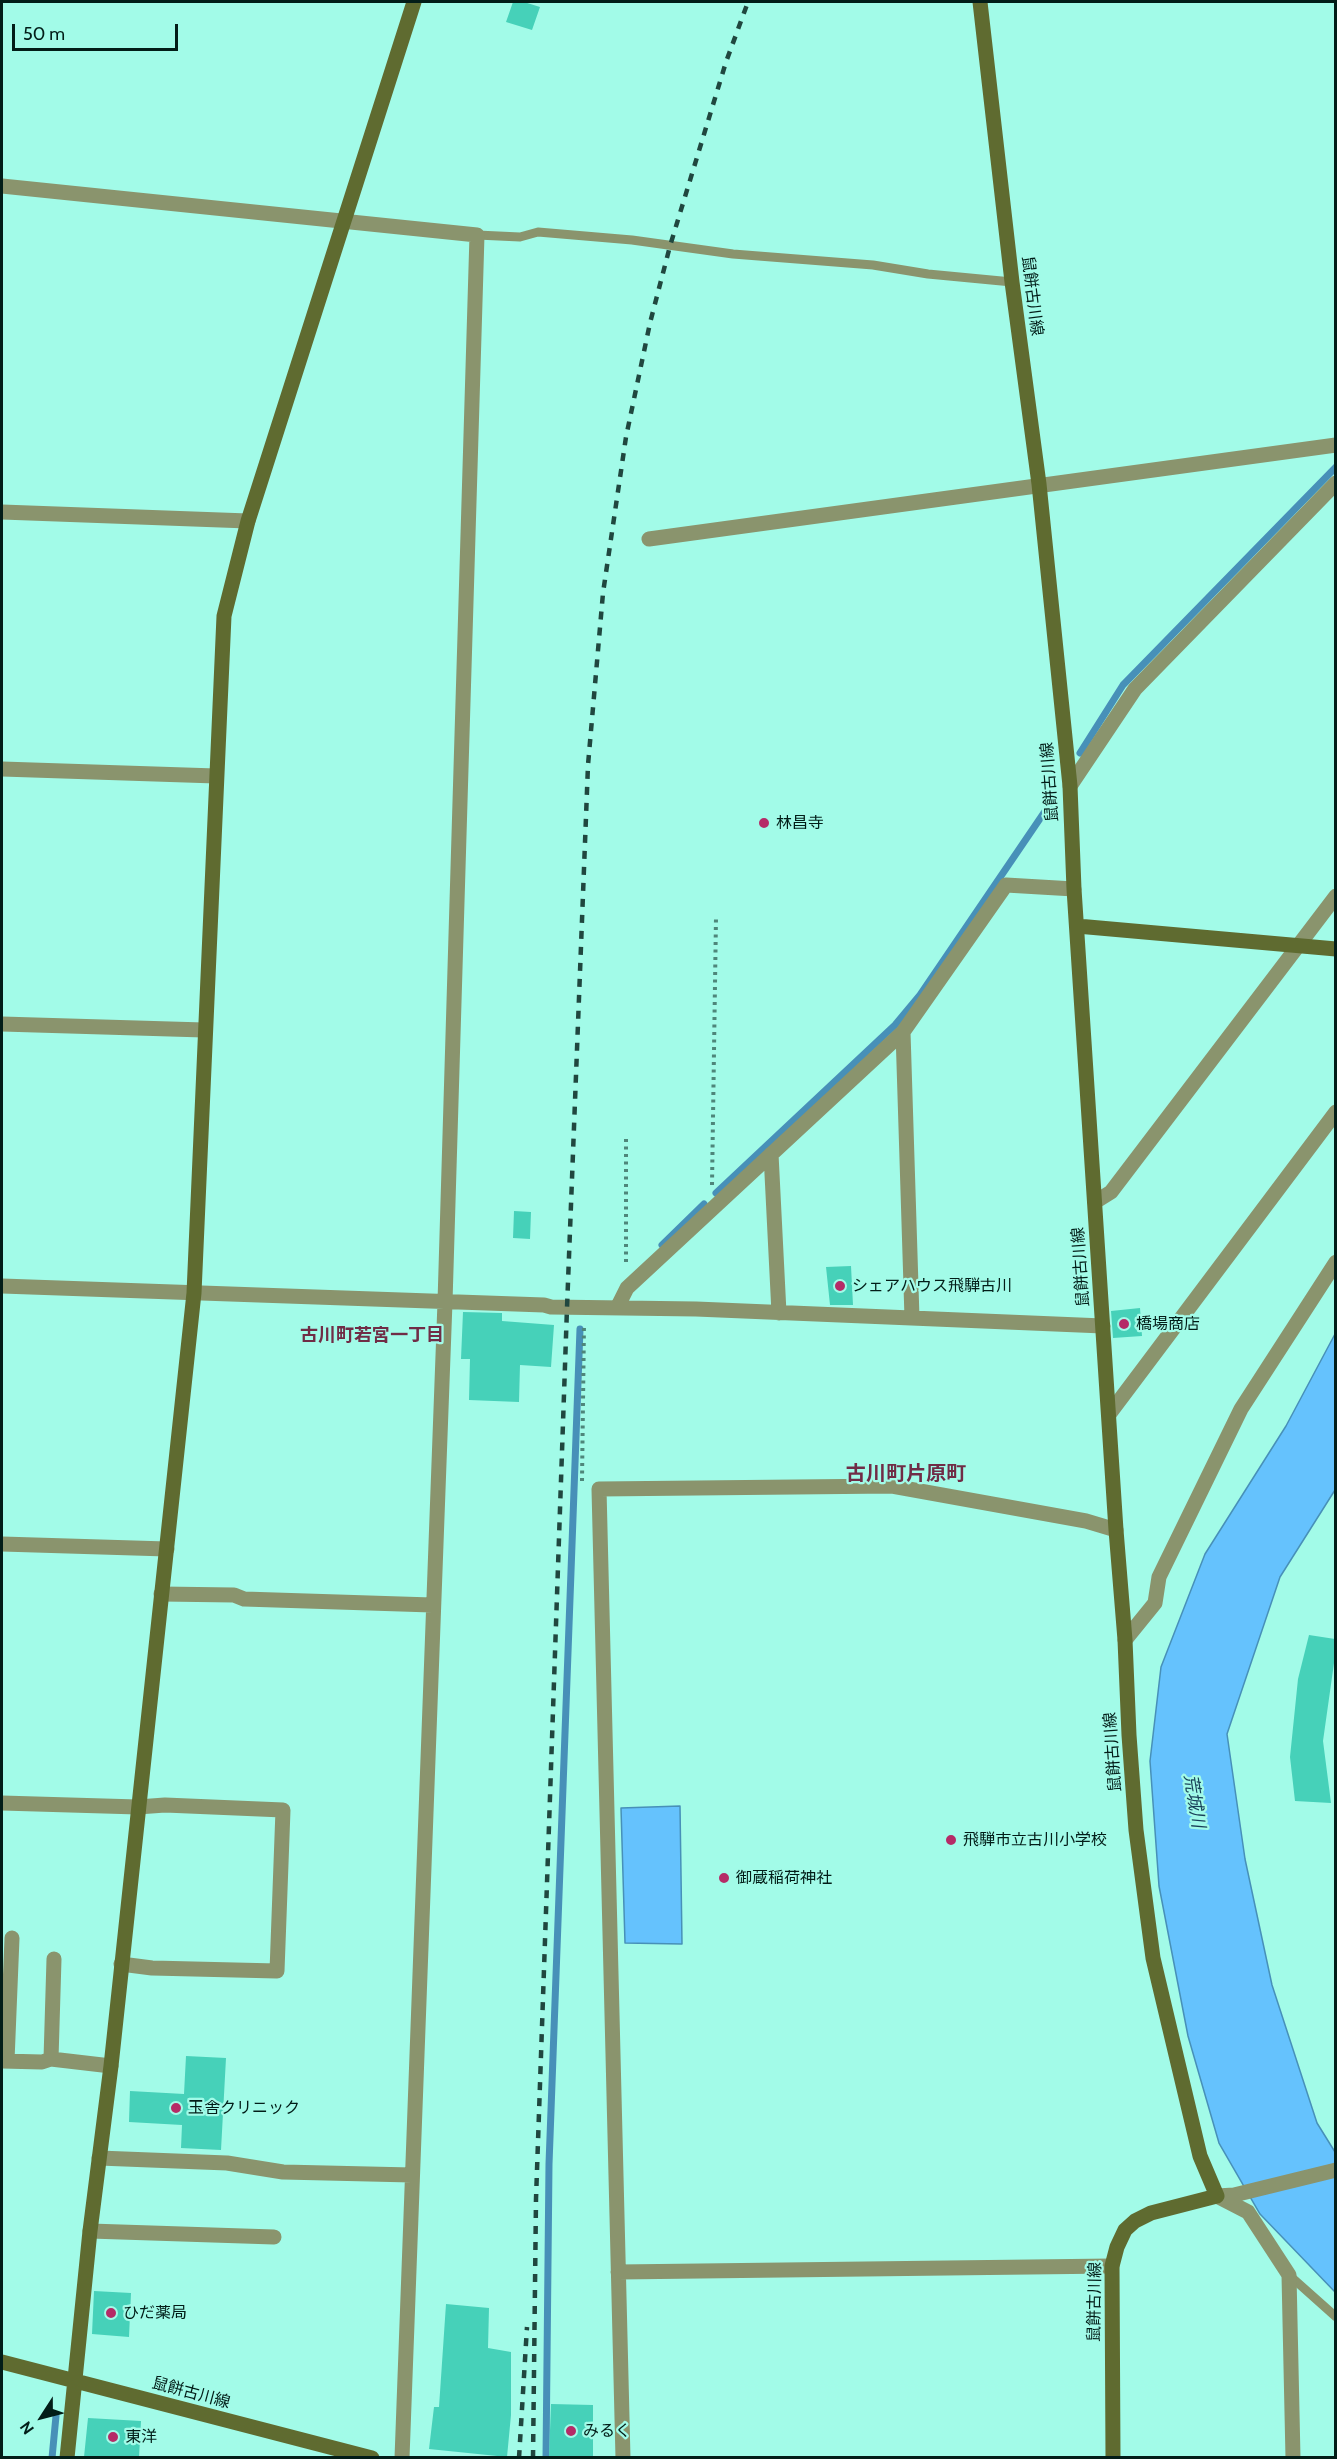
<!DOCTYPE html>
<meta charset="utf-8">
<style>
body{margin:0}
#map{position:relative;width:1337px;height:2459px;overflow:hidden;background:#a2fbe8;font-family:Cabin,sans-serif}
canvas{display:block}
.frame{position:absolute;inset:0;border:3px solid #021d18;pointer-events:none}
.north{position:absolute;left:12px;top:2387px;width:60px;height:60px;-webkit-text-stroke:4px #a2fbe8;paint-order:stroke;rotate:234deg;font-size:16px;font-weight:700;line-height:24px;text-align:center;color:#021d18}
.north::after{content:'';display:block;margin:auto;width:21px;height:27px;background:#021d18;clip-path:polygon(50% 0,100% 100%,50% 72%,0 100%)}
.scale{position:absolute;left:12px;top:24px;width:166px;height:27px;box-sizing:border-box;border:3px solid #021d18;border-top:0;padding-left:8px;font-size:18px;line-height:21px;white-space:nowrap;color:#021d18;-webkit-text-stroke:4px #a2fbe8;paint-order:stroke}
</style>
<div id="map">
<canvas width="1337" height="2459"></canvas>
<div class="frame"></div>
<div class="north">N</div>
<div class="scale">50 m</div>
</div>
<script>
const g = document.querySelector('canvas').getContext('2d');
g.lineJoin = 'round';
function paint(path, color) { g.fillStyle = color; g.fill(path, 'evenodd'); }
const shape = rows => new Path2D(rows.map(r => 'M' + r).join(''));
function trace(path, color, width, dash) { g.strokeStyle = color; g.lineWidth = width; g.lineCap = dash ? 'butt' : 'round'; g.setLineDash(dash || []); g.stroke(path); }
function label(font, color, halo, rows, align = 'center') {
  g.font = font + ' Cabin,"Noto Sans JP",sans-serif'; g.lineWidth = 4.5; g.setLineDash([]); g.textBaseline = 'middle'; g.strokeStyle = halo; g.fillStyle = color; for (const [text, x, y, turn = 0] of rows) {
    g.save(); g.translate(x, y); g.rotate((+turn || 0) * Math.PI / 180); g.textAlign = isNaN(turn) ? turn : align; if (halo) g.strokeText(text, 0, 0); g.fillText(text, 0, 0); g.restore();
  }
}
const water = shape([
 [1335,1334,1335,1490,1280,1577,1227,1734,1245,1859,1272,1985,1317,2123,1335,2152,1335,2292,1260,2214,1219,2143,1188,2036,1159,1886,1150,1761,1161,1667,1205,1554,1286,1426,1335,1334],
 [680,1806,682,1944,625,1943,621,1808,680,1806]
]);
paint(water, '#65c2fd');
trace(water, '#4790b8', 1.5);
trace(shape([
 [1080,753,1123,685,1336,467],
 [716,1193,895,1025,920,995,1054,798],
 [662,1245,704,1204],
 [52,2458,56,2416],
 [546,2458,549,2164,580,1329]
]), '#4790b8', 7);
paint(shape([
 [513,2,524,2,540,7,532,30,506,22],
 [514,1211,531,1212,530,1239,513,1238],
 [851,1266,853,1305,830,1305,826,1267],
 [1140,1308,1142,1336,1113,1338,1111,1311],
 [463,1312,502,1313,502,1321,554,1325,551,1367,520,1365,519,1402,469,1400,470,1359,461,1359],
 [1309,1635,1335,1639,1335,1656,1323,1741,1331,1803,1295,1801,1290,1757,1298,1679],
 [186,2056,226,2058,221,2150,181,2148,182,2125,129,2122,130,2091,184,2094],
 [94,2291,131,2293,129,2337,92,2334],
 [446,2304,489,2308,488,2348,511,2352,511,2415,507,2457,429,2449,434,2407,439,2407],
 [551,2404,593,2405,593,2457,549,2457],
 [88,2418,141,2421,139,2457,84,2457]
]), '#46d1b9');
trace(shape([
 [626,1139,626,1263],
 [712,1185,716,917],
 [582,1481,584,1324]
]), '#4e867a', 4, [3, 4.5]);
trace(shape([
 [477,235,520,237,538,232,632,240,733,254,873,265,928,274,1012,282],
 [1289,2275,1336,2317]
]), '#8a946d', 9);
trace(shape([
 [2,186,477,235,445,1302,402,2458],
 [2,512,248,521],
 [649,539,1336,445],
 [2,769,216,776],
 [1070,786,1135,689,1336,483],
 [2,1024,204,1030],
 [903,1032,912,1318],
 [771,1154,779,1313],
 [1095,1202,1111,1192,1336,896],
 [2,1286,544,1305,551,1307,696,1309,1103,1326],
 [617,1308,627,1288,903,1032,1006,885,1074,889],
 [1110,1413,1336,1112],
 [2,1544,167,1549],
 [161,1594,234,1595,244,1599,432,1605],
 [1125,1640,1155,1603,1159,1577,1241,1409,1336,1262],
 [2,1803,138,1807,165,1805,283,1810,277,1971,152,1968,121,1964],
 [51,2059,54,1959],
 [2,2061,42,2062,51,2059,111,2066],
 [7,2061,12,1938],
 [99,2158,227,2163,283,2172,412,2175],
 [1217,2196,1248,2212,1289,2275,1293,2458],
 [1217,2196,1234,2195,1336,2170],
 [90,2231,274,2237],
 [618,2272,1112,2266],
 [623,2458,599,1489,892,1486,1086,1521,1116,1530]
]), '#8a946d', 15);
trace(shape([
 [980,2,1012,282,1039,484,1070,786,1074,889,1116,1530,1125,1640,1129,1735,1136,1830,1153,1958,1200,2156,1217,2196,1151,2213,1135,2221,1125,2230,1117,2247,1112,2266,1113,2458],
 [1077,926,1336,949],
 [2,2362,372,2458],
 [67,2458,90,2231,111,2066,194,1293,224,616,248,521,414,2]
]), '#5f6b30', 15);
trace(shape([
 [519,2458,527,2327],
 [533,2458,536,2199,567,1308,588,765,603,593,626,437,650,323,670,246,726,62,748,2]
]), '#20473f', 4.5, [8, 8]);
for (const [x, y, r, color] of [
 [764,823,6,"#b52b67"],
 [840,1286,6,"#b52b67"],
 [1124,1324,6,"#b52b67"],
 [951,1840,6,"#b52b67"],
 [724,1878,6,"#b52b67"],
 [176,2108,6,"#b52b67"],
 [111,2313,6,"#b52b67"],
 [571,2431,6,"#b52b67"],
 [113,2437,6,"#b52b67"]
]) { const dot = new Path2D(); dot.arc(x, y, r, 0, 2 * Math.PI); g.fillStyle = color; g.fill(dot); trace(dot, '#a2fbe8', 2); }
label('16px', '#021d18', '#a2fbe8', [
 ["鼠餅古川線",1032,296,83],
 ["鼠餅古川線",1050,782,-94],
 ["鼠餅古川線",1081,1267,-94],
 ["鼠餅古川線",1113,1752,-94],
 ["鼠餅古川線",1095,2302,-89],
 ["鼠餅古川線",191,2393,15]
]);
label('16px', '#021d18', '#a2fbe8', [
 ["林昌寺",776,823],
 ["シェアハウス飛騨古川",852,1286],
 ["橋場商店",1136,1324],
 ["飛騨市立古川小学校",963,1840],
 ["御蔵稲荷神社",736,1878],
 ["玉舎クリニック",188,2108],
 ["ひだ薬局",123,2313],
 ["みるく",583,2431],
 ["東洋",125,2437]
], 'left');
label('bold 18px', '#702c46', '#a2fbe8', [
 ["古川町若宮一丁目",372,1336]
]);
label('italic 18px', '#183f58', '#a2fbe8', [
 ["荒城川",1194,1801,81]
]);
label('bold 20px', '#702c46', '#a2fbe8', [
 ["古川町片原町",906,1474]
]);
</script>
